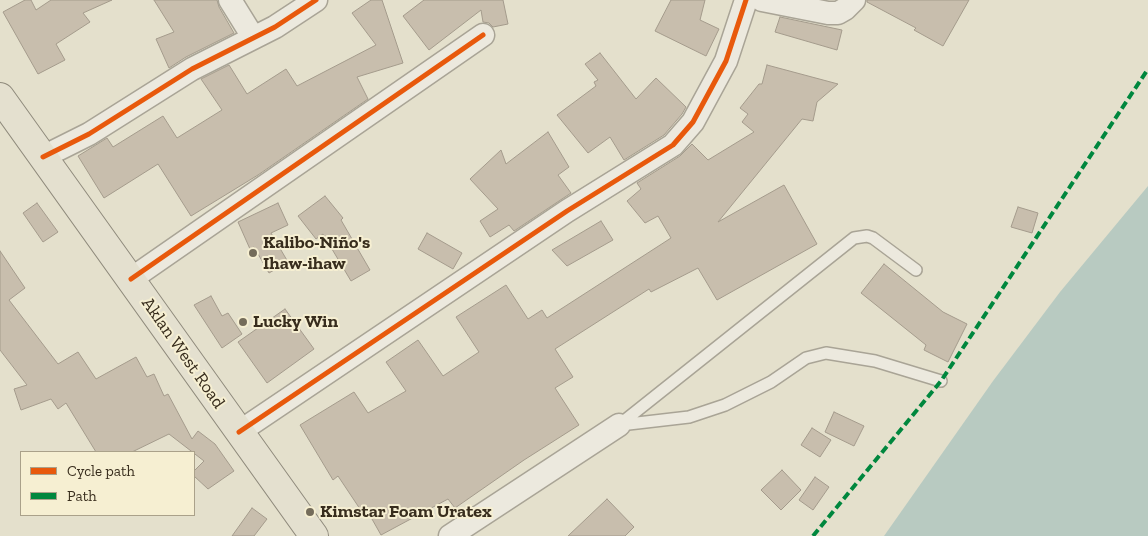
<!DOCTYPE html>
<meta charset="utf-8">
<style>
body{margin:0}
#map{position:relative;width:1148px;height:536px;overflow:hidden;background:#e4e0cc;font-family:"Zilla Slab",serif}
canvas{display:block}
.legend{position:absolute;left:20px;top:451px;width:175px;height:65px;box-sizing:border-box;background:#f6efd2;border:1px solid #aaa18a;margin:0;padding:6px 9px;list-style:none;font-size:15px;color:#382d1d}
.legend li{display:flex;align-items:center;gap:10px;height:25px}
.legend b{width:25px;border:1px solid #aaa18a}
</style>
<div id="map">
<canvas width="1148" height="536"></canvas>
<ul class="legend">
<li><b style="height:6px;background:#e8590c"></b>Cycle path</li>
<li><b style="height:6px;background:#00873e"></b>Path</li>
</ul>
</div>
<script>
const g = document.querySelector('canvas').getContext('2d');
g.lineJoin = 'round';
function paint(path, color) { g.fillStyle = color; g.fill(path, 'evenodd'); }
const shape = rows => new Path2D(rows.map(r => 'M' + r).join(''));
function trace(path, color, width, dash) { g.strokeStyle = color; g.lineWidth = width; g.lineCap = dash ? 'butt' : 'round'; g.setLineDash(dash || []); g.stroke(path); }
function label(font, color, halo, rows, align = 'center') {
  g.font = font + ' "Zilla Slab",serif'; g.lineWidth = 4; g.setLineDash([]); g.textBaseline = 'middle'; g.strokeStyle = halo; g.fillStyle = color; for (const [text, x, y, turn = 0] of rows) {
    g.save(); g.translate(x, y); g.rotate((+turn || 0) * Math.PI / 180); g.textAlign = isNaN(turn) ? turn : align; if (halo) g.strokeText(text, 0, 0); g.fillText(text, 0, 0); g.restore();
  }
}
paint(shape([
 [1148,186,1148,536,884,536,993,381,1060,292]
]), '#b8cac1');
const building = shape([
 [25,0,31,0,36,10,51,0,112,0,83,13,90,22,56,44,65,60,38,74,3,12,25,0],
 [154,0,217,0,219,7,234,33,186,57,169,68,156,39,174,32,154,0],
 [371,0,382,0,403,63,357,77,368,99,258,175,191,216,158,164,104,198,78,156,107,138,113,147,163,116,177,138,222,110,201,79,229,65,247,94,286,69,297,86,376,45,352,13,371,0],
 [424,0,503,0,508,24,493,27,489,23,483,22,481,10,429,50,403,16,424,0],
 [671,0,705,0,700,20,719,29,706,56,655,31,671,0],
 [867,0,969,0,943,46,914,30,916,28,867,2,867,0],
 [780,17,842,30,837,50,775,32,780,17],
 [600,53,636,99,656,78,686,107,682,114,664,135,624,160,610,137,588,153,557,115,596,86,594,82,598,80,585,64,600,53],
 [767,65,838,84,817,102,813,121,802,119,718,222,784,185,817,244,717,300,698,268,651,292,649,289,555,349,573,377,555,388,579,425,524,460,455,508,448,499,381,535,368,512,364,515,338,476,333,480,300,425,354,392,368,413,406,391,386,362,418,340,443,376,479,352,456,317,506,285,528,319,542,310,547,318,671,238,658,216,645,223,627,201,641,189,637,183,680,156,692,144,708,160,754,132,742,122,748,114,740,108,759,84,762,84,767,65],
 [548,132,569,167,558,175,571,193,514,231,509,225,490,237,480,221,498,209,470,179,501,150,506,164,548,132],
 [325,196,343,218,341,220,370,270,351,281,323,234,316,239,298,216,325,196],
 [37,203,58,232,43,242,23,213,37,203],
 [278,203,288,225,271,233,288,262,269,273,254,247,250,249,238,222,278,203],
 [1018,207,1038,213,1032,233,1011,227,1018,207],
 [601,221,613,240,567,266,552,250,601,221],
 [427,233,462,253,453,269,418,249,427,233],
 [0,251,25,288,9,300,58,364,78,352,96,379,136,357,147,377,154,374,164,396,168,394,192,439,198,431,215,444,234,471,208,489,194,476,194,471,204,461,169,434,132,452,96,452,66,403,58,409,51,399,21,410,14,389,27,385,0,350,0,251],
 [884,264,943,312,967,324,948,362,924,350,926,345,861,293,884,264],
 [211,296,222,316,228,313,242,334,222,348,194,305,211,296],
 [285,309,314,349,267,383,238,342,285,309],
 [834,412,864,426,854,446,825,432,834,412],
 [812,428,831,440,820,457,801,445,812,428],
 [782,470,801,490,781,510,761,490,782,470],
 [815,477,829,487,813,510,799,500,815,477],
 [607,499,634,527,625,536,568,536,607,499],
 [252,508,267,519,254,536,232,536,252,508]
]);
paint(building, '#c8bead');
trace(building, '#a49b8c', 1);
const lane = shape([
 [619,425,854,238,867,236,873,238,916,270],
 [620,425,689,417,725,405,771,382,806,358,826,353,875,361,941,381]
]);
const street = shape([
 [230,0,253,37],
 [762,0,828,13,838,13,845,9,854,0],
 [43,157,89,134,192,69,275,27,316,0],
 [131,279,483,35],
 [239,432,567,211,673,145,693,122,726,61,746,0],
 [450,536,619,425]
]);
const primary = shape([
 [0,97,314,536]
]);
trace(lane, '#a9a496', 14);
trace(street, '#a9a496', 25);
trace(primary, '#8f8a7c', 30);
trace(lane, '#ece9de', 11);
trace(street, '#ece9de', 22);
trace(primary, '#e4e0cf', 28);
trace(shape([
 [813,536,941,381,1148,69]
]), '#00873e', 4, [8, 4]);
trace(shape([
 [43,157,89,134,192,69,275,27,316,0],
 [131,279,483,35],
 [239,432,567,211,673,145,693,122,726,61,746,0]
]), '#e8590c', 5);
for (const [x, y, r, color] of [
 [253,253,5,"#746c5a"],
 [243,322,5,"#746c5a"],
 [310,512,5,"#746c5a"]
]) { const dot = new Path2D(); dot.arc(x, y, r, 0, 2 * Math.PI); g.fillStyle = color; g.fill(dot); trace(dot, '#f6efd2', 2); }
label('bold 18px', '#382d1d', '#f6efd2', [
 ["Kalibo-Niño's",263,243],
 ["Ihaw-ihaw",263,264],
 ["Lucky Win",253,322],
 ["Kimstar Foam Uratex",320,512]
], 'left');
label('18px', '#382d1d', '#f6efd2', [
 ["Aklan West Road",183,353,55]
]);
</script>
